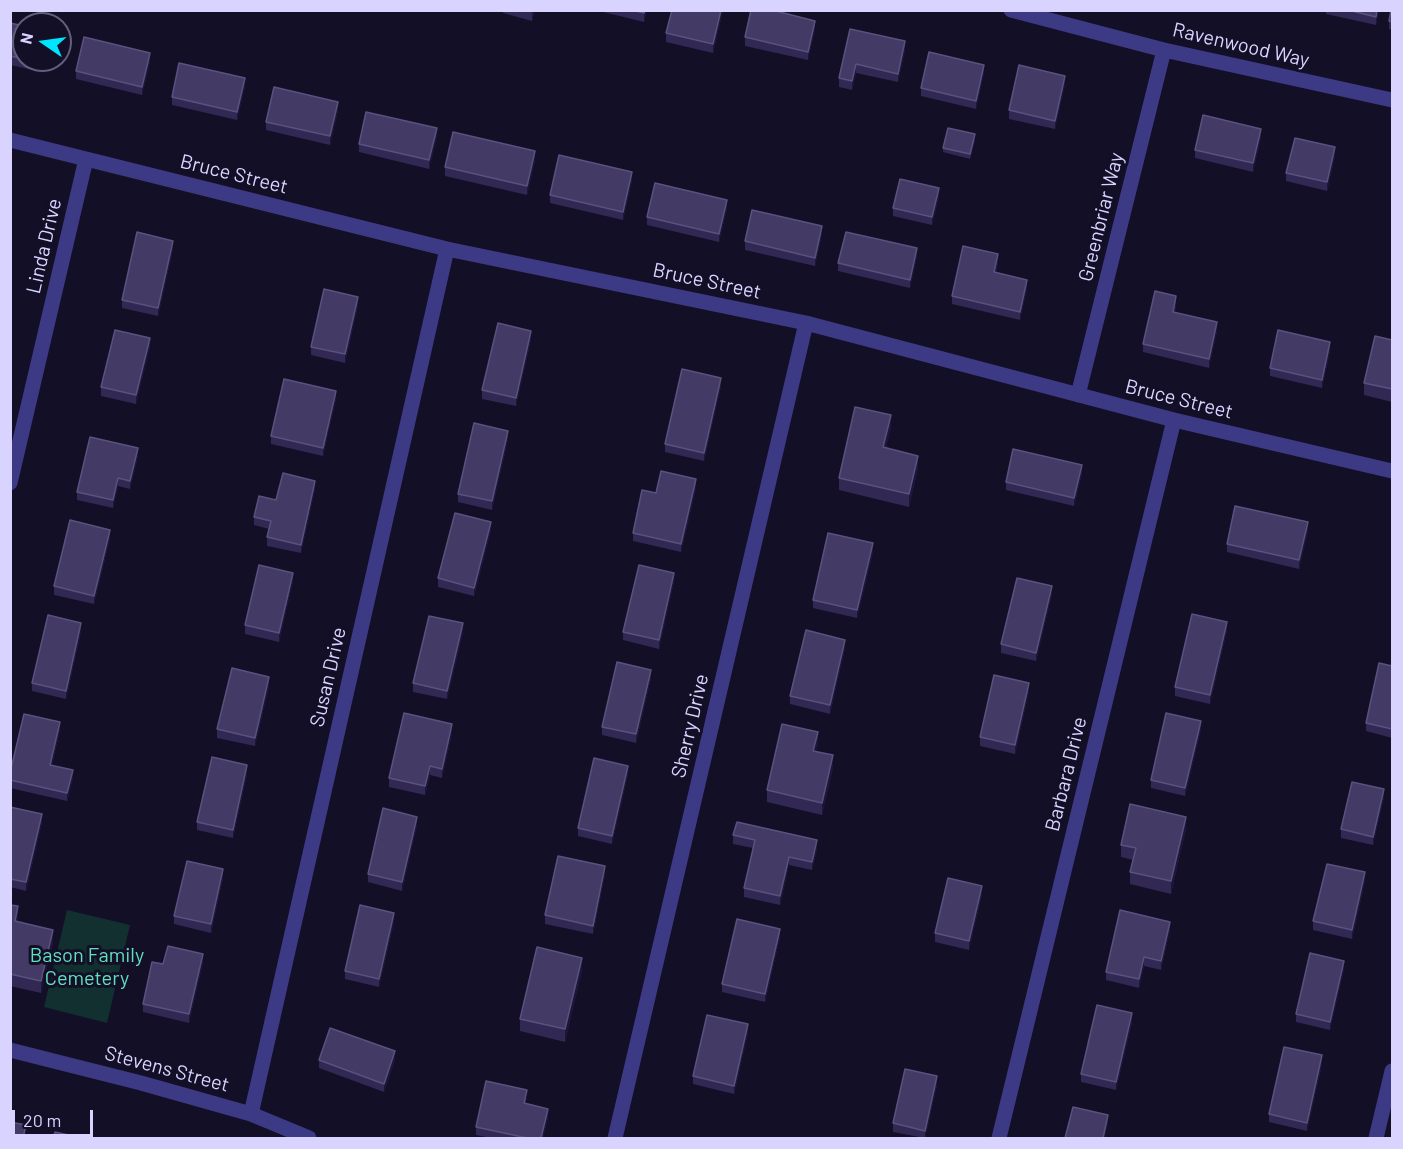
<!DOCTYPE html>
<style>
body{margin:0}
#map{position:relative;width:1403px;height:1149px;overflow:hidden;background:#130f26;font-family:Barlow,sans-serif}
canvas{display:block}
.frame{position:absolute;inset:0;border:12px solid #d9d4ff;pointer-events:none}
.north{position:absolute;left:12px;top:12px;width:60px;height:60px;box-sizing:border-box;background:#130f26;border:2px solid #625e7d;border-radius:50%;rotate:283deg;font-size:16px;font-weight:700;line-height:24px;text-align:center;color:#d9d4ff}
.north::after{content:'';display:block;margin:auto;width:21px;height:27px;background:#00e5ff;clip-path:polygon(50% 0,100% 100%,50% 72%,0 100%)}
.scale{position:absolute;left:12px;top:1110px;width:81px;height:27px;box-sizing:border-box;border:3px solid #d9d4ff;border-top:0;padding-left:8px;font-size:18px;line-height:21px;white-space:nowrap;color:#d9d4ff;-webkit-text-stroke:4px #130f26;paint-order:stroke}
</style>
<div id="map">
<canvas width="1403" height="1149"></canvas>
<div class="frame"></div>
<div class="north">N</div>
<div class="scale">20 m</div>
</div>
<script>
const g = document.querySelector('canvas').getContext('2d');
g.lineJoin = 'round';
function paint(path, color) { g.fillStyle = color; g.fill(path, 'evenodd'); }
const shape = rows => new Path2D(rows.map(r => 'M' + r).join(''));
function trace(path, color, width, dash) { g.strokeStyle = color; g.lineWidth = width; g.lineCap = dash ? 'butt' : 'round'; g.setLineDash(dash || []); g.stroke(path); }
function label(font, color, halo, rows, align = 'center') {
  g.font = font + ' Barlow,sans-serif'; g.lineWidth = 6; g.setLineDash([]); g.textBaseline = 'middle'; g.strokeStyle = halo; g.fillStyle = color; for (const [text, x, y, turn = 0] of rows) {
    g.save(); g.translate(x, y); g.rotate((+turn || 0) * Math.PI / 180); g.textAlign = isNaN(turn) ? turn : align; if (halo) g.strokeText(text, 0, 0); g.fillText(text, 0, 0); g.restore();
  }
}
paint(shape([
 [67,910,130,925,107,1023,44,1007]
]), '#12302f');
trace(shape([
 [1011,10,1164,50,1392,100],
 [10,140,447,249,806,323,1174,420,1392,471],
 [1078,395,1164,50],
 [10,483,86,159],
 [10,1050,141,1083,251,1114,309,1138],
 [251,1114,447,249],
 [615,1138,806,323],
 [999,1138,1174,420],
 [1376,1138,1392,1071]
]), '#3d3a85', 15);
paint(shape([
 [503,10,535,10,532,21,503,13],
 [595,10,647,10,644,22],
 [672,10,723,10,713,53,666,42,666,33],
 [1326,10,1379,10,1376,25,1326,14],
 [1392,10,1392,30,1389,29,1389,21],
 [10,23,24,26,24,60,46,60,43,72,10,65],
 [815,29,808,60,745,46,745,37],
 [850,29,905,50,898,82,856,73,852,90,839,87,839,78],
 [150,62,142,95,76,79,76,71],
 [984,73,976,109,921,96,921,88],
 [1065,84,1055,129,1009,119,1009,110],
 [245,86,237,120,172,105,172,97],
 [338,110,330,145,266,130,266,122],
 [437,136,429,169,359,152,359,144],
 [1261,137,1253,172,1195,158,1195,150],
 [975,139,970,159,943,152,943,148],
 [1335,156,1327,191,1286,181,1286,173],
 [535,160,527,195,445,176,445,167],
 [632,180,623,220,550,203,550,195],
 [939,196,932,225,893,216,893,208],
 [727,208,719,242,647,225,647,217],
 [822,234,815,266,745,250,745,241],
 [173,249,158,316,122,308,122,300],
 [917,256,910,288,838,271,838,263],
 [998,262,996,273,1027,288,1020,320,952,304,952,296],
 [358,305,345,363,311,355,311,347],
 [1176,305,1175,313,1217,331,1209,368,1143,352,1143,344],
 [531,339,516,406,482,399,482,390],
 [1392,340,1392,402,1364,395,1364,383],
 [150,346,136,404,101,396,101,387],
 [1330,351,1322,388,1270,376,1270,368],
 [721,386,704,461,665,452,665,444],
 [336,399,323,456,271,444,271,436],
 [891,427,886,448,918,468,909,507,839,490,839,478],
 [508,439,492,510,458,502,458,494],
 [138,456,130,489,118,486,113,508,77,500,77,492],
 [1082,473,1074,506,1006,490,1006,482],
 [696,488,681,552,633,541,633,533,656,493],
 [315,489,301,553,267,546,267,537,269,529,254,525,254,517,276,500],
 [491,530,474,596,438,587,438,578],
 [1308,531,1299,569,1227,552,1227,544],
 [110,538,94,604,54,595,54,586],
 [873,552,857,618,813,608,813,600],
 [293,581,279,642,245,634,245,625],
 [674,581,659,649,623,640,623,632],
 [1052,594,1036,661,1001,653,1001,644],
 [1227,630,1210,704,1175,696,1175,687],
 [81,632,66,699,32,691,32,683],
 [463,632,447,699,413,692,413,683],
 [845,648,830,714,790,704,790,696],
 [1392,666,1392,738,1366,731,1366,723],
 [651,678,636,743,602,735,602,727],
 [269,686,255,746,217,738,217,729],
 [1029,691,1015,754,980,746,980,737],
 [1201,729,1185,796,1151,788,1151,780],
 [60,730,52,765,73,778,67,801,10,788,10,773],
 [452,733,442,778,430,775,425,795,389,787,389,778],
 [818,744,816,751,833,768,822,815,767,802,767,790],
 [247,774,233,838,197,830,197,822],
 [628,774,612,844,578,836,578,828],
 [1384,797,1373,845,1341,838,1341,829],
 [10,807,42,822,26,891,10,887],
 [417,825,402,891,368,882,368,874],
 [1186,829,1171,894,1130,884,1130,872,1133,860,1121,857,1121,845],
 [733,835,817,849,812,870,789,865,780,905,744,897,744,888,753,848,733,844],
 [605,874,593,934,545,924,545,915],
 [223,878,211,933,174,924,174,916],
 [1365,881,1352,939,1313,930,1313,921],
 [982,894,969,950,935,942,935,933],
 [10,905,18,919,18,922,53,942,41,993,10,986],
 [394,922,379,987,345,979,345,971],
 [1170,930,1161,970,1144,966,1139,988,1106,980,1106,972],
 [780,937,765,1002,722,992,722,984],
 [203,962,189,1023,143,1012,143,1004,163,964],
 [1344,969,1330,1030,1296,1022,1296,1014],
 [582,970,565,1042,520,1031,520,1019],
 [1132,1022,1116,1090,1081,1082,1081,1074],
 [748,1033,734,1094,693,1084,693,1076],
 [319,1060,395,1060,384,1092,319,1068],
 [1322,1064,1307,1131,1269,1122,1269,1114],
 [937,1085,925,1138,893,1132,893,1123],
 [527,1098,525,1103,548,1117,543,1138,491,1138,476,1135,476,1127]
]), '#312854');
paint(shape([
 [533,10,535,10,532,21,532,13],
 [645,10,647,10,644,22,644,13],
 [721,10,723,10,713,53,713,44],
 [1377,10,1379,10,1376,25,1376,17],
 [815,21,815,29,808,60,808,52],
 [905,41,905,50,898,82,898,74],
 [150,53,150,62,142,95,142,87],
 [44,60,46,60,43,72,43,64],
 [856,64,856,73,852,90,852,81],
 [984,65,984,73,976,109,976,101],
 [1065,76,1065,84,1055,129,1055,121],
 [245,78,245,86,237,120,237,112],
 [338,102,338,110,330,145,330,136],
 [437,128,437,136,429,169,429,160],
 [1261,129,1261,137,1253,172,1253,163],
 [1335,147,1335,156,1327,191,1327,182],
 [535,151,535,160,527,195,527,186],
 [632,172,632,180,623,220,623,212],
 [939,188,939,196,932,225,932,217],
 [727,200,727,208,719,242,719,234],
 [822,226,822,234,815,266,815,258],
 [173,241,173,249,158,316,158,308],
 [917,248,917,256,910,288,910,280],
 [998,254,998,262,994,280,994,272],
 [1027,280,1027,288,1020,320,1020,312],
 [1176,296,1176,305,1173,321,1173,312],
 [358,297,358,305,345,363,345,354],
 [1217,322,1217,331,1209,368,1209,359],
 [531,331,531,339,516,406,516,398],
 [150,338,150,346,136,404,136,395],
 [1330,342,1330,351,1322,388,1322,380],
 [721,378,721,386,704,461,704,453],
 [336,391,336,399,323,456,323,448],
 [891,415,891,427,883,460,883,447],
 [508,431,508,439,492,510,492,501],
 [138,448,138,456,130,489,130,481],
 [918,456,918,468,909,507,909,494],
 [1082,465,1082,473,1074,506,1074,498],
 [118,478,118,486,113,508,113,500],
 [696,479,696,488,681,552,681,544],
 [315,481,315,489,301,553,301,545],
 [491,522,491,530,474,596,474,588],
 [1308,522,1308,531,1299,569,1299,560],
 [110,530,110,538,94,604,94,596],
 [873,543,873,552,857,618,857,610],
 [293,573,293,581,279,642,279,633],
 [674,573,674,581,659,649,659,640],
 [1052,586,1052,594,1036,661,1036,653],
 [1227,622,1227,630,1210,704,1210,695],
 [81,623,81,632,66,699,66,691],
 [463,623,463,632,447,699,447,691],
 [845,640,845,648,830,714,830,705],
 [651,670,651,678,636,743,636,734],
 [269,677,269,686,255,746,255,738],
 [1029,683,1029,691,1015,754,1015,745],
 [1201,721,1201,729,1185,796,1185,788],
 [60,722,60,730,50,773,50,765],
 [452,724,452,733,442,778,442,769],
 [818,732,818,744,813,763,813,751],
 [833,755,833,768,822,815,822,803],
 [247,765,247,774,233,838,233,830],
 [430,766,430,775,425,795,425,786],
 [628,766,628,774,612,844,612,836],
 [73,770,73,778,67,801,67,793],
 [1384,789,1384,797,1373,845,1373,837],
 [42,814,42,822,26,891,26,882],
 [417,817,417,825,402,891,402,882],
 [1186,817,1186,829,1171,894,1171,881],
 [817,840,817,849,812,870,812,862],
 [789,857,789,865,780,905,780,896],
 [605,866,605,874,593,934,593,926],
 [223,869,223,878,211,933,211,924],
 [1365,872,1365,881,1352,939,1352,930],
 [982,886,982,894,969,950,969,941],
 [18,906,18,919,15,933,15,921],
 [394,913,394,922,379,987,379,979],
 [1170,922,1170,930,1161,970,1161,961],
 [780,929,780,937,765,1002,765,994],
 [53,930,53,942,41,993,41,981],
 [203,954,203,962,189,1023,189,1014],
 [1144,957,1144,966,1139,988,1139,979],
 [582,958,582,970,565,1042,565,1029],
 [1344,961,1344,969,1330,1030,1330,1022],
 [1132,1013,1132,1022,1116,1090,1116,1082],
 [748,1024,748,1033,734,1094,734,1086],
 [395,1051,395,1060,384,1092,384,1084],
 [1322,1055,1322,1064,1307,1131,1307,1123],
 [937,1076,937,1085,925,1138,925,1131],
 [548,1109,548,1117,543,1138,541,1138],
 [1108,1115,1108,1123,1105,1138,1103,1138],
 [26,1125,25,1138,23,1138]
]), '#1d163a');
const building = shape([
 [632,10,645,10,644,13,632,10],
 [672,10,721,10,713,44,666,33,672,10],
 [751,10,772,10,815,21,808,52,745,37,751,10],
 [1348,10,1377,10,1376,17,1348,10],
 [1391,10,1392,10,1392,22,1389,21,1391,10],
 [10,23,24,26,24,59,10,56,10,23],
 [850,29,905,41,898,74,856,64,852,81,839,78,850,29],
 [84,37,150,53,142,87,76,71,84,37],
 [929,52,984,65,976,101,921,88,929,52],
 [26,60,44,60,43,64,26,60],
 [179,63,245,78,237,112,172,97,179,63],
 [1019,65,1065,76,1055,121,1009,110,1019,65],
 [274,87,338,102,330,136,266,122,274,87],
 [366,112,437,128,429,160,359,144,366,112],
 [1203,115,1261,129,1253,163,1195,150,1203,115],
 [948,128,975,134,970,154,943,148,948,128],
 [453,132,535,151,527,186,445,167,453,132],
 [1295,138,1335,147,1327,182,1286,173,1295,138],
 [559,155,632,172,623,212,550,195,559,155],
 [900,179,939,188,932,217,893,208,900,179],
 [655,183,727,200,719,234,647,217,655,183],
 [752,210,822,226,815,258,745,241,752,210],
 [137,232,173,241,158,308,122,300,137,232],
 [846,232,917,248,910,280,838,263,846,232],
 [963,246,998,254,994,272,1027,280,1020,312,952,296,963,246],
 [324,289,358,297,345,354,311,347,324,289],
 [1155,291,1176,296,1173,312,1217,322,1209,359,1143,344,1155,291],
 [498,323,531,331,516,398,482,390,498,323],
 [115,330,150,338,136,395,101,387,115,330],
 [1278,330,1330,342,1322,380,1270,368,1278,330],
 [1375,336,1392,340,1392,389,1364,383,1375,336],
 [682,369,721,378,704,453,665,444,682,369],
 [284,379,336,391,323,448,271,436,284,379],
 [855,407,891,415,883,447,918,456,909,494,839,478,855,407],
 [474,423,508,431,492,501,458,494,474,423],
 [90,437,138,448,130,481,118,478,113,500,77,492,90,437],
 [1013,449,1082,465,1074,498,1006,482,1013,449],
 [661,471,696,479,681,544,633,533,642,490,656,493,661,471],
 [283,473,315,481,301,545,267,537,271,521,254,517,259,496,276,500,283,473],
 [1235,506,1308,522,1299,560,1227,544,1235,506],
 [455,513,491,522,474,588,438,578,455,513],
 [70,520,110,530,94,596,54,586,70,520],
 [828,533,873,543,857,610,813,600,828,533],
 [259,565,293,573,279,633,245,625,259,565],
 [639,565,674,573,659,640,623,632,639,565],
 [1017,578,1052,586,1036,653,1001,644,1017,578],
 [1192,614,1227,622,1210,695,1175,687,1192,614],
 [48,615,81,623,66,691,32,683,48,615],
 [429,616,463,623,447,691,413,683,429,616],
 [806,630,845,640,830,705,790,696,806,630],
 [617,662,651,670,636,734,602,727,617,662],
 [1379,663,1392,666,1392,729,1366,723,1379,663],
 [232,668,269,677,255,738,217,729,232,668],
 [994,675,1029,683,1015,745,980,737,994,675],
 [404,713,452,724,442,769,430,766,425,786,389,778,404,713],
 [1166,713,1201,721,1185,788,1151,780,1166,713],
 [24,714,60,722,50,765,73,770,67,793,10,780,10,773,24,714],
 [782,724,818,732,813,751,833,755,822,803,767,790,782,724],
 [212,757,247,765,233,830,197,822,212,757],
 [594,758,628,766,612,836,578,828,594,758],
 [1352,782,1384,789,1373,837,1341,829,1352,782],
 [1130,804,1186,817,1171,881,1130,872,1136,848,1121,845,1130,804],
 [10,807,42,814,26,882,10,879,10,807],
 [383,808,417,817,402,882,368,874,383,808],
 [737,822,817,840,812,862,789,857,780,896,744,888,755,840,733,835,737,822],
 [558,856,605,866,593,926,545,915,558,856],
 [187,861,223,869,211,924,174,916,187,861],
 [1327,864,1365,872,1352,930,1313,921,1327,864],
 [948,878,982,886,969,941,935,933,948,878],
 [10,905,18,906,15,921,53,930,41,981,10,974,10,905],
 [360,905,394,913,379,979,345,971,360,905],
 [1120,910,1170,922,1161,961,1144,957,1139,979,1106,972,1120,910],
 [737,919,780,929,765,994,722,984,737,919],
 [168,946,203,954,189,1014,143,1004,152,962,163,964,168,946],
 [537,947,582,958,565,1029,520,1019,537,947],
 [1310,953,1344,961,1330,1022,1296,1014,1310,953],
 [1097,1005,1132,1013,1116,1082,1081,1074,1097,1005],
 [707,1015,748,1024,734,1086,693,1076,707,1015],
 [330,1028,395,1051,384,1084,319,1060,330,1028],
 [1284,1047,1322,1055,1307,1123,1269,1114,1284,1047],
 [905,1069,937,1076,925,1131,893,1123,905,1069],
 [486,1081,527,1090,524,1103,548,1109,541,1138,527,1138,476,1127,486,1081],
 [1073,1107,1108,1115,1103,1138,1065,1138,1073,1107],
 [10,1122,26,1125,23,1138,10,1138,10,1122],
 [55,1132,82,1138,53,1138,55,1132]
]);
paint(building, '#433a66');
trace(building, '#5a527e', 1.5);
label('20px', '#d9d4ff', '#130f26', [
 ["Ravenwood Way",1241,45,13],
 ["Bruce Street",234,174,14],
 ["Greenbriar Way",1101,217,-76],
 ["Linda Drive",44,246,-77],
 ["Bruce Street",707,281,12],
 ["Bruce Street",1179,399,14],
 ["Susan Drive",328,677,-77],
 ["Sherry Drive",690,726,-77],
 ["Barbara Drive",1066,774,-76],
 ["Stevens Street",167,1069,15]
]);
label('20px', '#5fe0c0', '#130f26', [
 ["Bason Family",87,955],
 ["Cemetery",87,978]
]);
</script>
